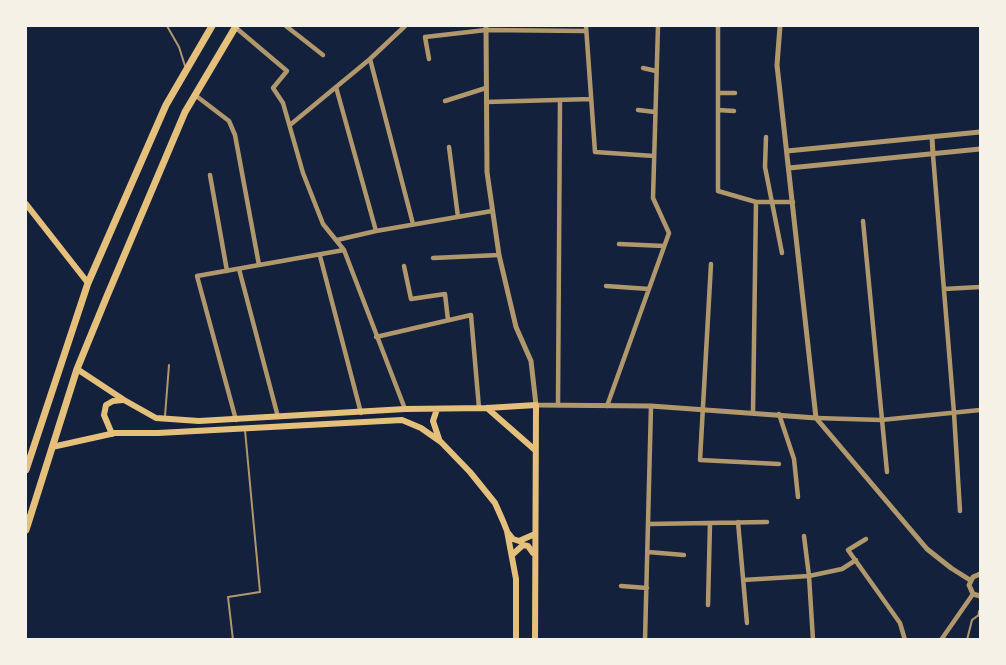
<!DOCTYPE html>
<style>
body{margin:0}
#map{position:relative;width:1006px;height:665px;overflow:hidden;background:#14213d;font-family:"Noto Sans",sans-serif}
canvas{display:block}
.frame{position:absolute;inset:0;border:27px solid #f6f1e7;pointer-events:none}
</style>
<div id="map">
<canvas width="1006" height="665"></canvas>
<div class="frame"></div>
</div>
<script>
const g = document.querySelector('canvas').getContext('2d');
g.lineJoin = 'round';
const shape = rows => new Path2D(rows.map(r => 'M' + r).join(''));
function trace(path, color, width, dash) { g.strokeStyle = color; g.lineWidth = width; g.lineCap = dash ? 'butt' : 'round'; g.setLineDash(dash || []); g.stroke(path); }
trace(shape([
 [167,26,179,47,185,66],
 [165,416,169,365],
 [233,640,228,597,260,592,245,430],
 [967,640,972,620,980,614]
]), '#b1986c', 2);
trace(shape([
 [286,26,323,55],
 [586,26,595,152,654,156],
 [718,26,718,191,756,202,793,202],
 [235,27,287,71,273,88,283,103,303,173,323,224,344,250,405,409],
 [370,59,413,224],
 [429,59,425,37,486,30,586,31],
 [643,68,656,71],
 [336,87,376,231],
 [718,93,735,93],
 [195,95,229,121,235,135,259,265],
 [445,101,486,88],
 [486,102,591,99],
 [638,110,655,112],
 [718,110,734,111],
 [290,125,370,59,405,26],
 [766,137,765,167,782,253],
 [449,147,458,217],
 [933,155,954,413,960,511],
 [210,175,227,271],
 [863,221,887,472],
 [337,240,376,231,492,211],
 [619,244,664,246],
 [320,256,361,413],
 [433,258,499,255],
 [711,264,700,460,779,464],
 [404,266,411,299,445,294,448,320],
 [239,269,278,417],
 [606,286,649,289],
 [944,289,980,287],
 [376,337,471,315,479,408],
 [558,405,560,100],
 [607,406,669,233,653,198,658,26],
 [753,413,756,202],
 [779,414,794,459,798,497],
 [816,418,881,420,980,410],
 [236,420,197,276,344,250],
 [738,522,747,623],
 [649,524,767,522],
 [804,536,809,576,813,640],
 [866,539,848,550,900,623,905,640],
 [648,552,684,555],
 [743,580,809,576,842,569,856,560],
 [621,586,647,588],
 [708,605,710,523],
 [980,612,980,615],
 [645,640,651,406],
 [941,640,973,594]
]), '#b1986c', 4.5);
trace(shape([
 [486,26,487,172,499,255,516,327,531,361,536,405,651,406,816,418],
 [780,26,777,65,816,418,927,549,951,568,970,580],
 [932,137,933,155],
 [787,151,980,132],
 [789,168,980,149],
 [980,574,973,577,969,585,973,594,980,596]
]), '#b1986c', 5);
trace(shape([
 [26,204,88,283],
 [77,369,124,400,156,418,199,421,405,409,487,408,536,405,535,640],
 [487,408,535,450],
 [437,409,433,421,439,439],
 [112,434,104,415,106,405,113,401,123,400],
 [52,447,115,433,158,433,402,420,421,428,441,442,470,472,495,503,503,521,507,531,516,579,516,640],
 [509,534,513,539,519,541,535,534],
 [512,555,523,545,528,546,533,553]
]), '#e5c07b', 6);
trace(shape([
 [26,470,88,283,166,105,212,26],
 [26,530,77,369,107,296,185,112,236,26]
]), '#e5c07b', 7);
</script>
